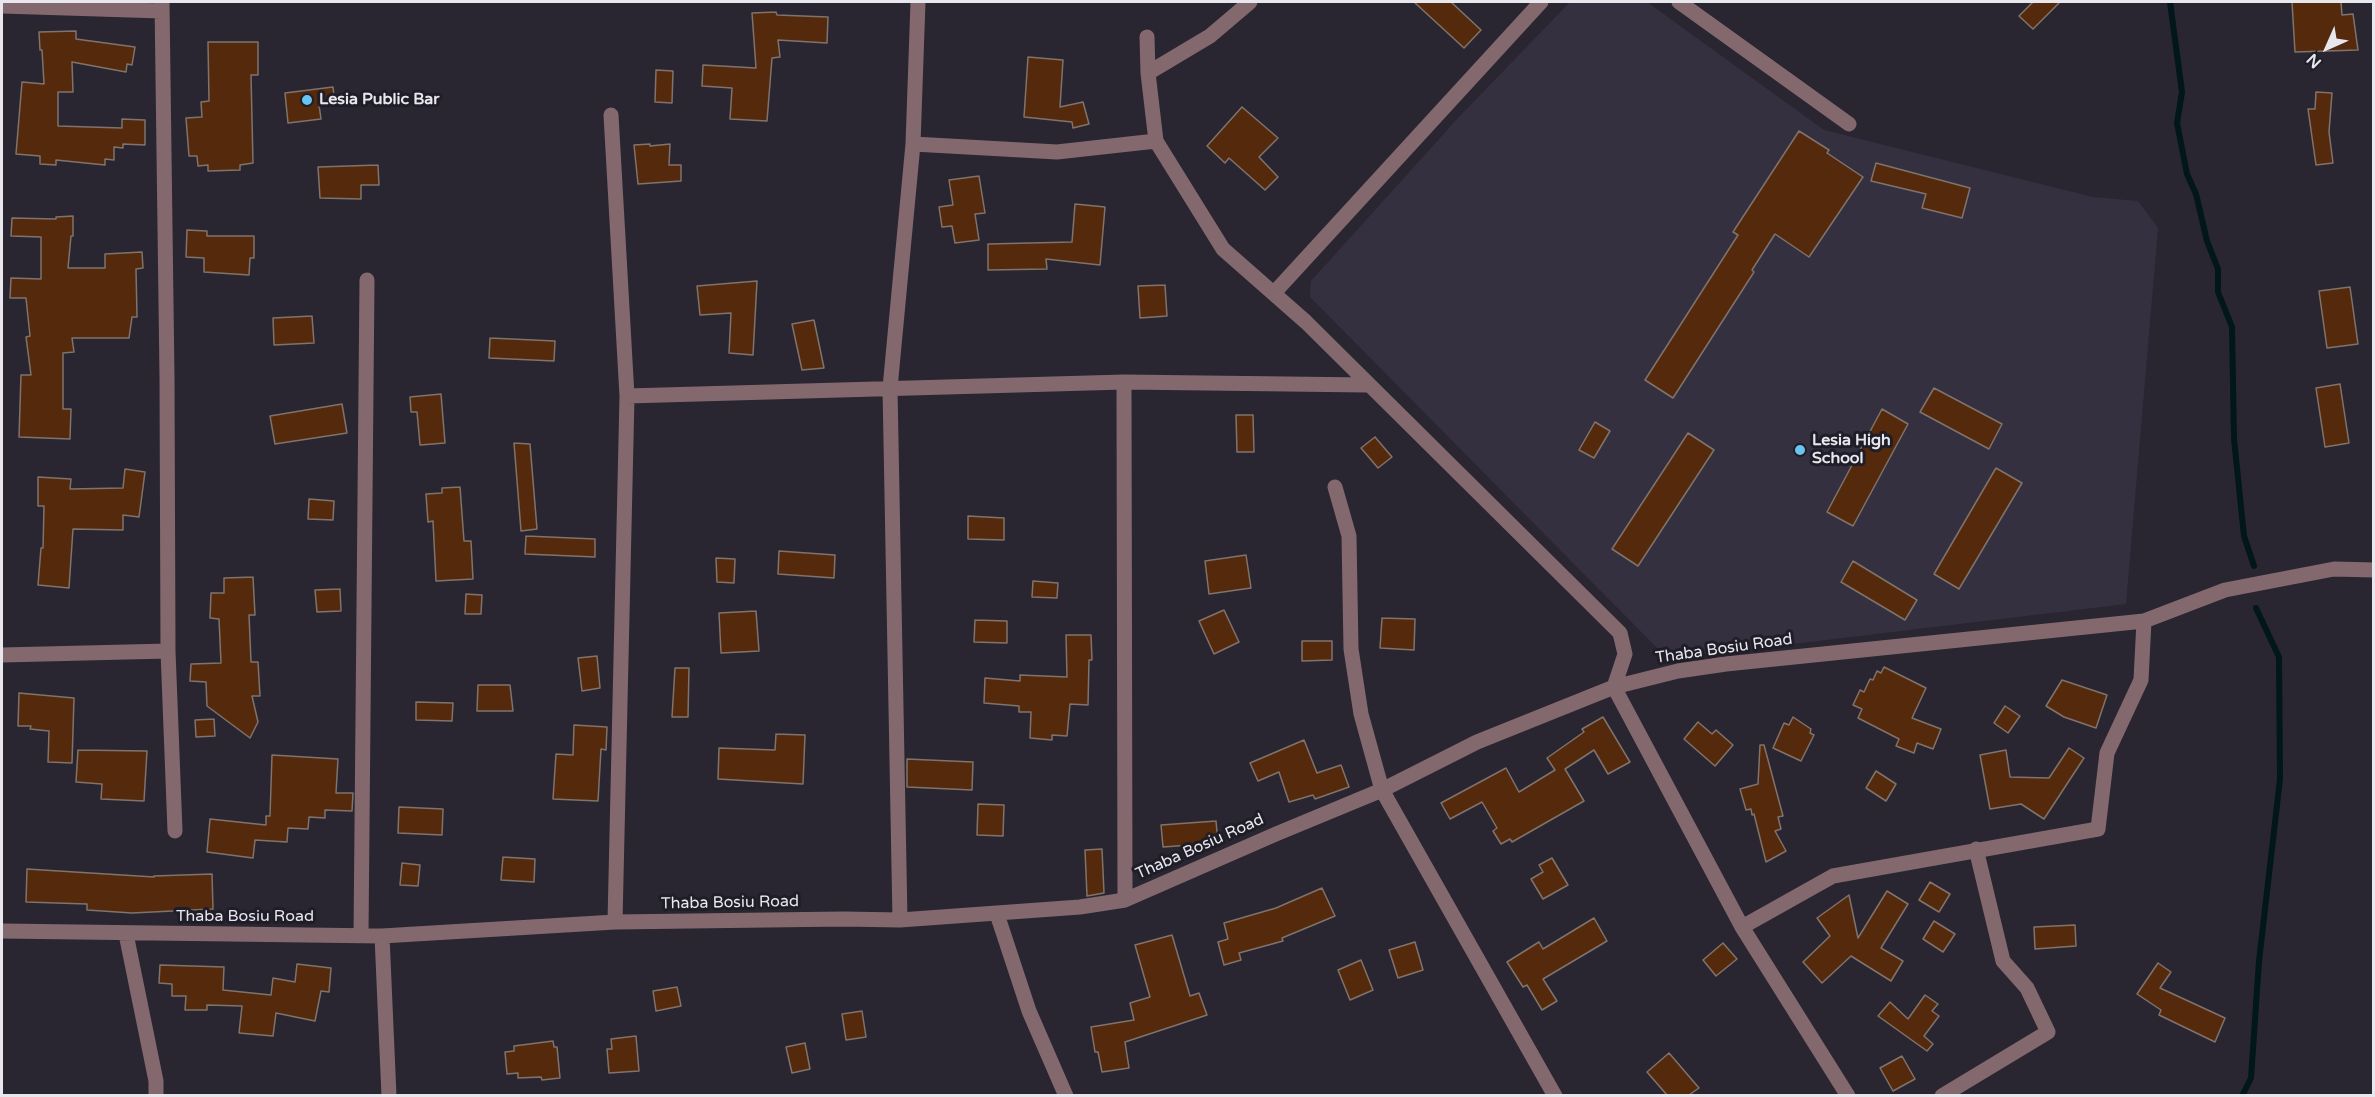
<!DOCTYPE html>
<style>
body{margin:0}
#map{position:relative;width:2375px;height:1097px;overflow:hidden;background:#292631;font-family:"Varela Round",sans-serif}
canvas{display:block}
.frame{position:absolute;inset:0;border:3px solid #e8e7ee;pointer-events:none}
.north{position:absolute;left:2297px;top:18px;width:60px;height:60px;-webkit-text-stroke:4px #1f1d27;paint-order:stroke;rotate:225deg;font-size:16px;font-weight:700;line-height:24px;text-align:center;color:#e8e7ee}
.north::after{content:'';display:block;margin:auto;width:21px;height:27px;background:#e8e7ee;clip-path:polygon(50% 0,100% 100%,50% 72%,0 100%)}
</style>
<div id="map">
<canvas width="2375" height="1097"></canvas>
<div class="frame"></div>
<div class="north">N</div>
</div>
<script>
const g = document.querySelector('canvas').getContext('2d');
g.lineJoin = 'round';
function paint(path, color) { g.fillStyle = color; g.fill(path, 'evenodd'); }
const shape = rows => new Path2D(rows.map(r => 'M' + r).join(''));
function trace(path, color, width, dash) { g.strokeStyle = color; g.lineWidth = width; g.lineCap = dash ? 'butt' : 'round'; g.setLineDash(dash || []); g.stroke(path); }
function label(font, color, halo, rows, align = 'center') {
  g.font = font + ' "Varela Round",sans-serif'; g.lineWidth = 6; g.setLineDash([]); g.textBaseline = 'middle'; g.strokeStyle = halo; g.fillStyle = color; for (const [text, x, y, turn = 0] of rows) {
    g.save(); g.translate(x, y); g.rotate((+turn || 0) * Math.PI / 180); g.textAlign = isNaN(turn) ? turn : align; if (halo) g.strokeText(text, 0, 0); g.fillText(text, 0, 0); g.restore();
  }
}
paint(shape([
 [1570,2,1647,2,1824,130,2093,197,2138,201,2158,228,2126,604,1668,659,1310,297,1311,281,1458,118]
]), '#343040');
trace(shape([
 [2170,2,2182,92,2177,123,2187,174,2196,194,2207,241,2218,269,2218,292,2232,327,2234,439,2244,536,2254,566],
 [2242,1096,2251,1078,2259,961,2280,779,2279,657,2256,608]
]), '#01171b', 6);
const building = shape([
 [1414,2,1451,2,1481,30,1464,48,1414,2],
 [2033,2,2060,2,2033,29,2019,16,2033,2],
 [2292,2,2341,2,2342,15,2353,14,2358,50,2295,52,2292,2],
 [776,12,777,15,828,17,827,43,778,40,780,57,772,58,767,121,730,119,732,88,702,86,703,65,756,68,752,13,776,12],
 [76,31,76,39,135,47,132,65,127,64,126,72,72,62,73,92,58,92,58,126,122,128,122,119,145,120,145,145,123,144,123,148,114,147,114,160,105,159,105,165,56,160,56,165,40,164,40,156,16,154,22,82,44,84,42,50,40,50,39,32,76,31],
 [208,42,258,42,258,75,251,75,253,163,240,165,240,170,208,171,208,165,198,166,197,156,189,156,186,118,202,117,201,102,209,101,208,42],
 [1028,57,1063,60,1060,107,1083,102,1089,124,1073,128,1072,122,1024,117,1028,57],
 [656,70,673,71,672,103,655,102,656,70],
 [333,87,335,104,319,105,321,119,288,123,285,93,333,87],
 [2316,92,2332,93,2329,132,2333,163,2316,165,2308,109,2315,109,2316,92],
 [1242,107,1278,138,1259,157,1278,177,1265,190,1229,158,1225,163,1207,146,1242,107],
 [1799,131,1829,150,1827,153,1863,177,1809,257,1775,234,1752,270,1754,272,1673,398,1645,380,1738,235,1733,232,1799,131],
 [650,144,650,146,670,144,669,165,681,165,681,181,638,184,634,145,650,144],
 [1876,163,1970,188,1962,218,1922,208,1926,194,1871,181,1876,163],
 [378,165,379,185,361,185,361,199,320,198,318,167,378,165],
 [979,176,985,213,975,214,979,240,955,243,952,226,942,227,939,207,953,205,949,180,979,176],
 [1075,204,1105,207,1100,265,1046,259,1047,269,988,270,988,244,1072,242,1075,204],
 [73,216,73,236,71,236,68,268,105,268,105,254,142,252,143,268,136,269,137,317,132,317,129,338,72,338,74,352,63,353,63,409,71,409,70,439,19,437,21,375,31,375,26,337,30,336,26,298,10,298,11,278,41,279,41,237,11,236,12,218,56,219,56,217,73,216],
 [187,230,207,231,207,236,254,236,254,258,250,258,249,275,204,272,204,258,186,257,187,230],
 [757,281,753,355,729,353,731,313,700,315,697,286,757,281],
 [1165,285,1167,316,1140,318,1138,286,1165,285],
 [2350,287,2358,344,2327,348,2319,291,2350,287],
 [312,316,314,343,274,345,273,318,312,316],
 [814,320,824,368,802,370,792,324,814,320],
 [490,338,555,341,554,361,489,358,490,338],
 [2340,384,2349,443,2325,447,2316,388,2340,384],
 [1934,388,2002,424,1989,449,1920,412,1934,388],
 [441,394,445,443,420,445,417,412,411,412,410,397,441,394],
 [342,404,347,433,275,444,270,416,342,404],
 [1882,409,1908,424,1853,526,1827,512,1882,409],
 [1236,415,1253,415,1254,452,1237,452,1236,415],
 [1595,422,1610,431,1594,458,1579,450,1595,422],
 [1688,433,1714,450,1638,566,1612,549,1688,433],
 [1375,437,1392,457,1378,468,1361,448,1375,437],
 [514,443,530,444,537,529,521,531,514,443],
 [1996,468,2022,483,1959,589,1934,574,1996,468],
 [125,469,145,472,139,517,123,515,123,530,73,529,69,588,38,585,41,548,43,548,44,506,38,506,38,477,71,479,70,489,123,488,125,469],
 [460,487,464,541,471,541,473,579,436,581,433,521,428,522,426,494,442,493,442,488,460,487],
 [309,499,334,501,333,520,308,519,309,499],
 [968,516,1004,518,1004,540,968,539,968,516],
 [526,536,595,539,595,557,525,554,526,536],
 [779,551,835,555,834,578,778,574,779,551],
 [1246,555,1251,588,1209,594,1205,561,1246,555],
 [716,558,735,559,734,583,717,582,716,558],
 [1853,561,1917,600,1905,620,1841,582,1853,561],
 [253,577,255,615,249,615,251,662,258,662,260,696,252,696,258,722,250,738,207,706,206,682,190,681,191,664,221,663,219,619,210,618,211,593,224,593,224,578,253,577],
 [1033,581,1058,583,1057,598,1032,597,1033,581],
 [340,589,341,611,317,612,315,590,340,589],
 [466,594,482,595,481,614,465,614,466,594],
 [1224,610,1239,642,1214,654,1199,621,1224,610],
 [756,611,759,651,721,653,719,613,756,611],
 [1382,618,1415,619,1414,650,1380,648,1382,618],
 [975,620,1007,621,1007,643,974,642,975,620],
 [1066,635,1091,635,1092,660,1089,660,1088,705,1070,704,1067,736,1052,735,1052,740,1030,738,1031,712,1019,712,1019,706,984,703,985,678,1020,681,1020,675,1067,677,1066,635],
 [1302,641,1332,641,1332,660,1302,661,1302,641],
 [597,656,600,688,582,691,578,658,597,656],
 [1884,667,1926,688,1912,718,1941,729,1933,749,1917,743,1914,753,1896,746,1899,739,1858,718,1862,709,1853,705,1860,690,1864,692,1870,679,1873,680,1877,671,1881,673,1884,667],
 [675,668,689,668,688,717,672,717,675,668],
 [2062,680,2107,695,2096,728,2064,717,2046,706,2062,680],
 [478,685,510,685,513,711,477,711,478,685],
 [19,693,74,698,72,763,48,762,49,731,30,729,31,726,18,726,19,693],
 [416,702,453,703,452,721,416,720,416,702],
 [2005,706,2020,716,2008,733,1994,723,2005,706],
 [1603,717,1630,762,1608,774,1594,750,1565,769,1584,801,1512,842,1510,839,1501,844,1493,831,1497,828,1482,802,1450,819,1441,803,1506,768,1519,792,1555,770,1547,758,1584,732,1582,729,1603,717],
 [1793,717,1811,729,1810,733,1814,735,1801,761,1773,748,1784,723,1789,725,1793,717],
 [214,719,215,736,196,737,195,720,214,719],
 [1698,722,1712,734,1716,730,1733,745,1715,766,1684,739,1698,722],
 [574,725,607,727,606,750,601,749,598,801,553,799,556,754,573,755,574,725],
 [776,734,805,735,803,784,718,779,719,748,775,750,776,734],
 [1304,740,1317,773,1341,765,1349,787,1315,799,1313,795,1289,802,1279,772,1258,781,1250,763,1304,740],
 [1760,745,1764,745,1783,816,1778,817,1781,829,1775,831,1786,851,1766,862,1754,814,1752,815,1751,809,1746,810,1740,789,1758,784,1760,745],
 [2069,748,2084,758,2044,819,2021,804,1990,809,1980,755,2006,750,2010,777,2049,778,2069,748],
 [78,750,147,751,144,801,101,799,102,784,76,782,78,750],
 [272,755,338,759,336,793,353,793,352,811,325,810,325,818,309,817,308,829,288,828,287,842,255,840,253,858,207,852,210,819,266,825,266,816,270,816,272,755],
 [907,759,973,762,972,790,907,787,907,759],
 [1876,771,1896,784,1886,801,1866,788,1876,771],
 [978,804,1004,805,1003,836,977,835,978,804],
 [399,807,443,809,442,835,398,833,399,807],
 [1216,821,1218,843,1163,847,1161,825,1216,821],
 [1102,849,1104,893,1087,896,1085,850,1102,849],
 [503,857,535,859,534,882,501,880,503,857],
 [1552,858,1568,885,1543,899,1531,879,1543,872,1539,865,1552,858],
 [402,863,420,865,418,886,400,885,402,863],
 [27,869,154,877,154,876,212,874,213,909,132,913,87,910,87,904,26,902,27,869],
 [1930,882,1950,894,1939,912,1919,900,1930,882],
 [1322,888,1335,916,1282,938,1283,941,1239,953,1241,960,1224,965,1218,942,1228,939,1224,923,1276,908,1322,888],
 [1887,891,1908,904,1881,948,1903,961,1891,981,1851,956,1822,983,1803,962,1830,936,1817,918,1849,895,1858,938,1887,891],
 [1594,918,1607,941,1543,979,1557,1001,1542,1010,1527,985,1523,987,1507,962,1539,942,1543,949,1594,918],
 [1934,921,1955,934,1943,952,1923,939,1934,921],
 [2075,925,2076,946,2035,949,2034,927,2075,925],
 [1172,935,1190,996,1199,993,1207,1015,1125,1042,1129,1068,1102,1072,1098,1052,1095,1052,1091,1027,1134,1020,1130,1003,1150,997,1135,945,1172,935],
 [1415,942,1423,970,1398,978,1389,950,1415,942],
 [1723,943,1737,959,1716,976,1703,960,1723,943],
 [1361,960,1373,990,1350,1000,1338,970,1361,960],
 [2158,963,2171,972,2160,988,2225,1018,2215,1042,2159,1015,2161,1010,2137,994,2158,963],
 [297,964,331,968,329,992,321,991,315,1021,276,1013,273,1036,239,1033,242,1006,207,1005,207,1010,185,1010,186,996,172,996,172,984,159,983,160,965,224,967,223,990,271,995,273,978,295,982,297,964],
 [677,987,681,1006,656,1011,653,991,677,987],
 [1925,995,1938,1004,1932,1011,1939,1016,1924,1036,1933,1044,1927,1051,1878,1016,1890,1002,1908,1019,1925,995],
 [862,1011,866,1037,846,1040,842,1014,862,1011],
 [636,1036,639,1071,609,1073,607,1049,612,1049,611,1039,636,1036],
 [553,1041,554,1047,557,1047,560,1078,542,1080,541,1077,518,1078,518,1073,507,1074,505,1052,514,1051,514,1046,553,1041],
 [805,1043,810,1069,792,1073,786,1047,805,1043],
 [1669,1053,1699,1088,1689,1095,1667,1095,1647,1072,1669,1053],
 [1902,1056,1915,1079,1893,1091,1880,1068,1902,1056]
]);
paint(building, '#552a0c');
trace(building, '#80736c', 1.5);
trace(shape([
 [162,2,167,377,168,651,175,831],
 [1679,2,1849,124],
 [2,6,162,11],
 [1147,37,1148,73,1156,141,1223,249,1306,322,1620,633,1625,654,1614,687,1742,927,1848,1096],
 [1148,73,1210,36,1250,2],
 [611,115,627,396,615,922],
 [913,144,1057,152,1156,141],
 [1274,293,1541,2],
 [1124,382,1125,900],
 [627,396,1124,382,1368,385],
 [1335,487,1349,536,1351,649,1361,714,1382,790,1555,1096],
 [2,655,168,651],
 [997,914,1029,1011,1066,1096],
 [900,920,890,388,913,144,918,2],
 [1742,927,1833,876,2098,829,2107,753,2141,680,2144,621],
 [2,931,382,936,615,922,844,919,900,920,1080,907,1125,900,1276,834,1382,790,1477,742,1614,687,1678,671,1726,664,2144,621,2225,590,2334,569,2374,570],
 [126,934,156,1081,156,1096],
 [361,935,367,280],
 [382,936,389,1096],
 [1942,1096,2048,1032,2027,988,2003,961,1976,849]
]), '#83696d', 15);
for (const [x, y, r, color] of [
 [307,100,6,"#69c4f1"],
 [1800,450,6,"#69c4f1"]
]) { const dot = new Path2D(); dot.arc(x, y, r, 0, 2 * Math.PI); g.fillStyle = color; g.fill(dot); trace(dot, '#1f1d27', 2); }
label('bold 16px', '#e8e7ee', '#1f1d27', [
 ["Lesia Public Bar",319,100],
 ["Lesia High",1812,441],
 ["School",1812,459]
], 'left');
label('16px', '#e8e7ee', '#1f1d27', [
 ["Thaba Bosiu Road",1724,649,-8],
 ["Thaba Bosiu Road",1200,847,-24],
 ["Thaba Bosiu Road",730,903,-1],
 ["Thaba Bosiu Road",245,917]
]);
</script>
